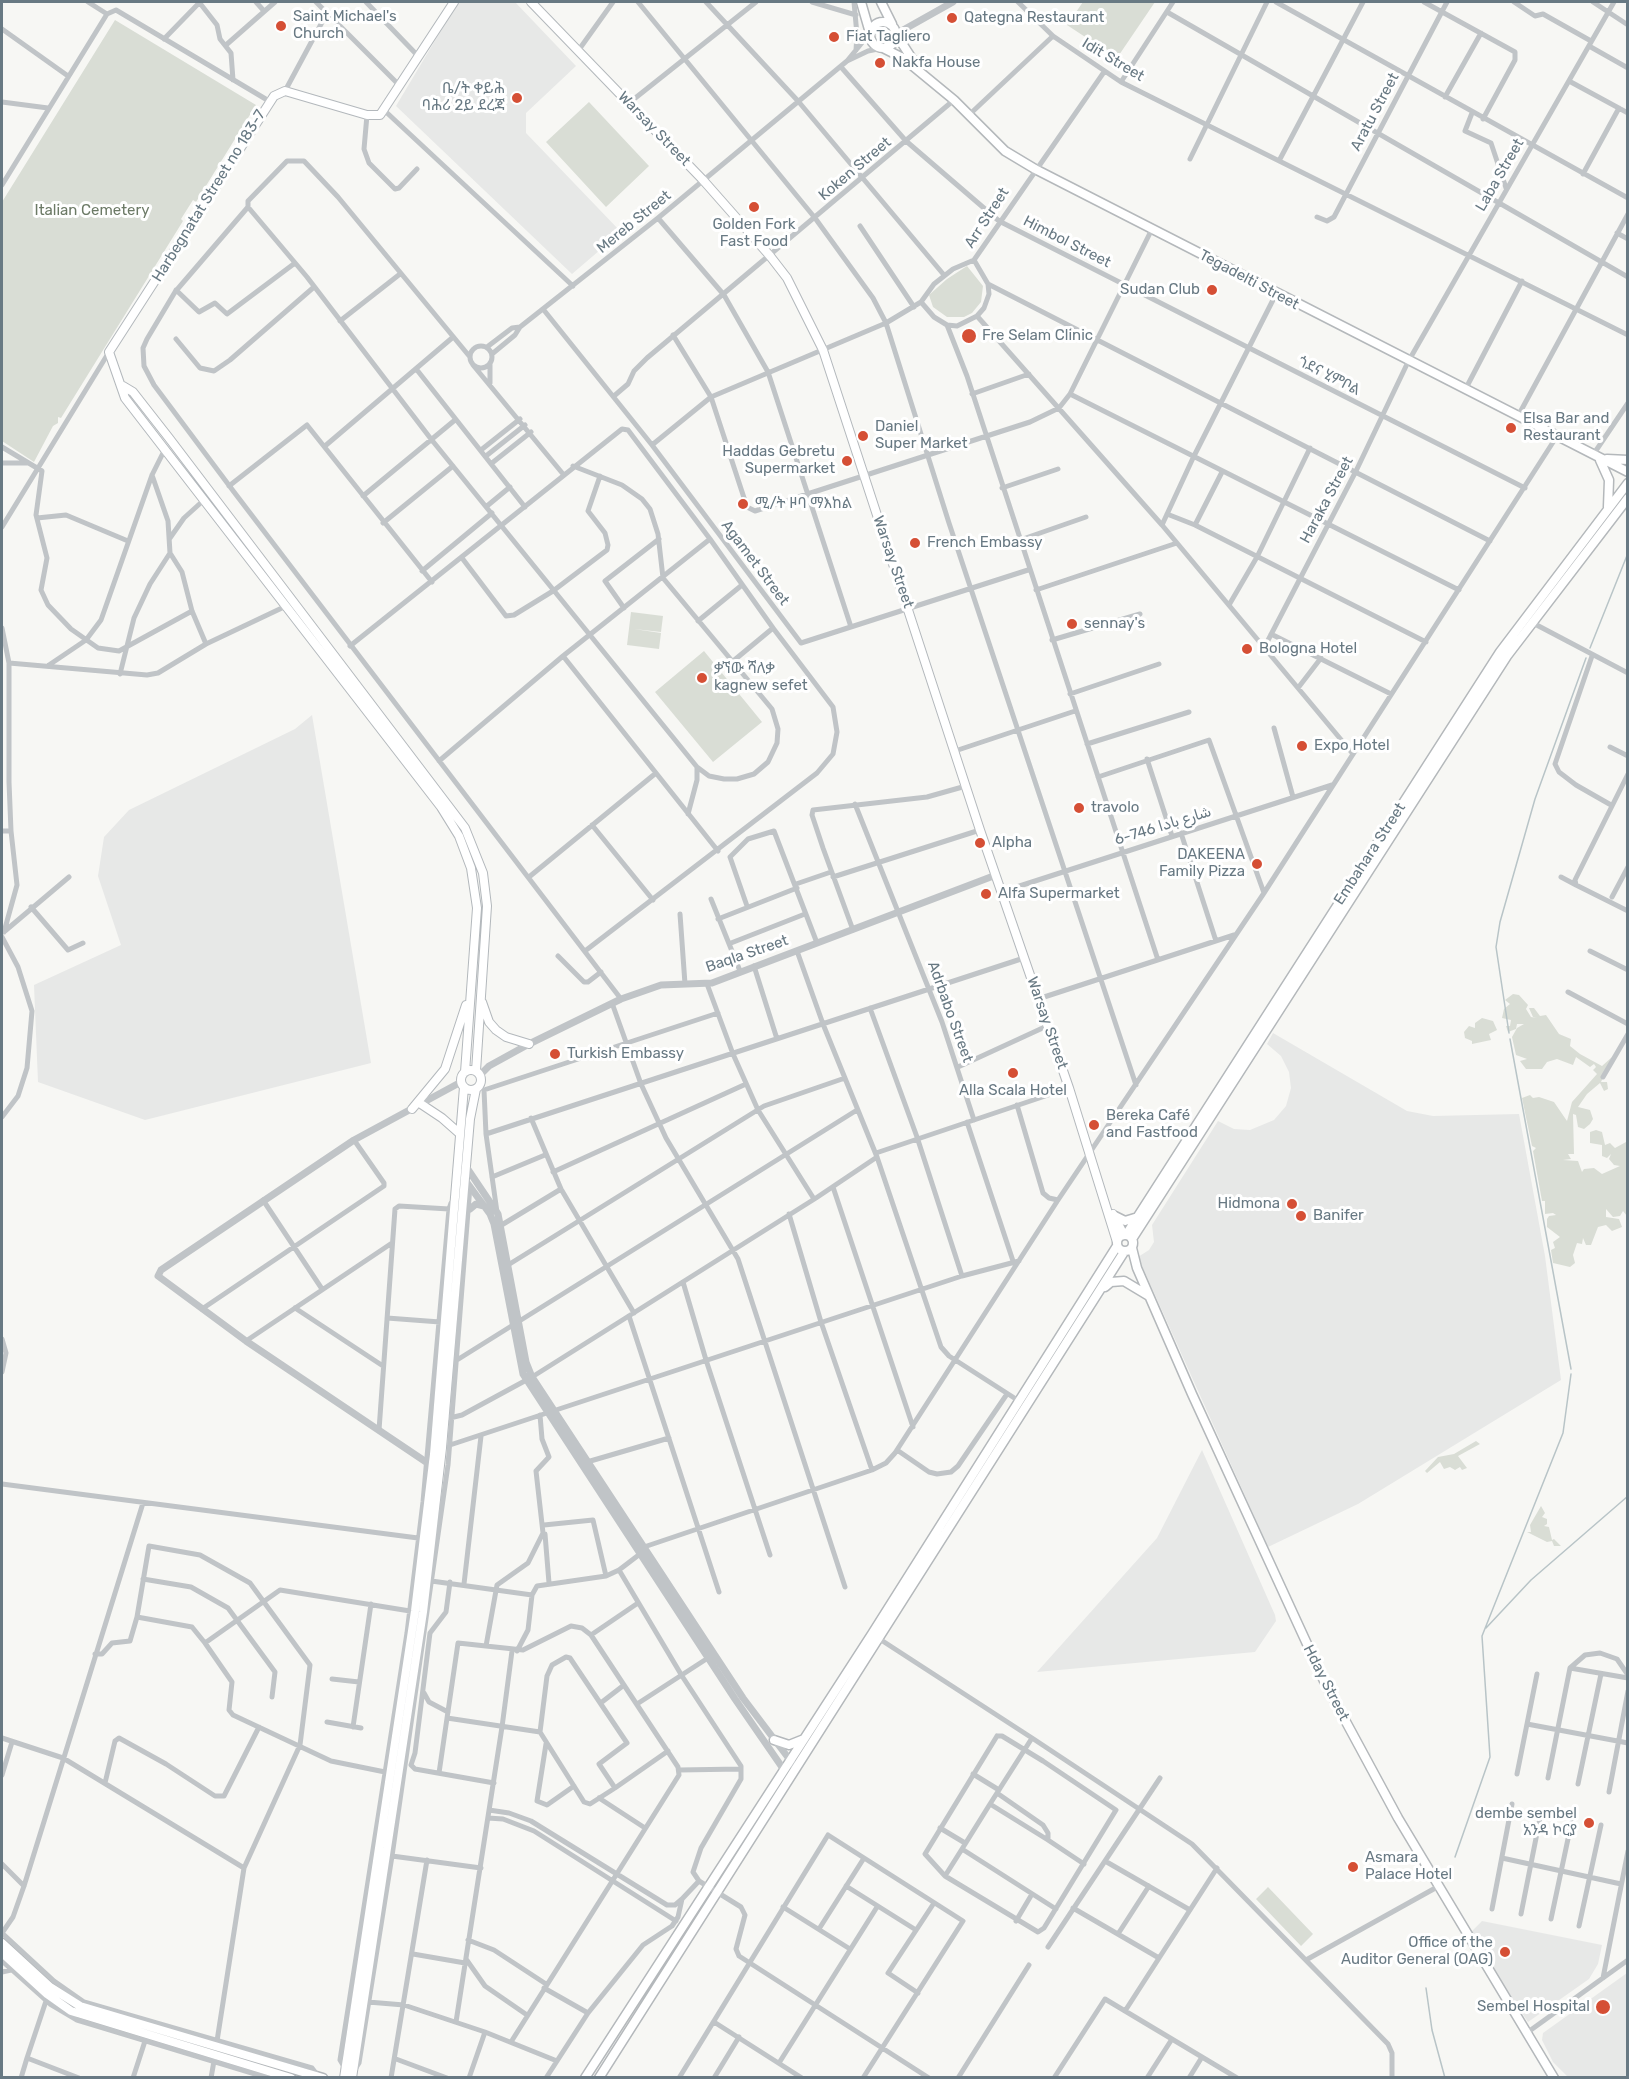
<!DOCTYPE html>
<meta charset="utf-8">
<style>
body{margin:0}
#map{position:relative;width:1629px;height:2079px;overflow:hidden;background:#f7f7f4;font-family:Rubik,sans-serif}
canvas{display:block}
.frame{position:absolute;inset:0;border:3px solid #687983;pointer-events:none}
</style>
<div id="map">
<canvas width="1629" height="2079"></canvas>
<div class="frame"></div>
</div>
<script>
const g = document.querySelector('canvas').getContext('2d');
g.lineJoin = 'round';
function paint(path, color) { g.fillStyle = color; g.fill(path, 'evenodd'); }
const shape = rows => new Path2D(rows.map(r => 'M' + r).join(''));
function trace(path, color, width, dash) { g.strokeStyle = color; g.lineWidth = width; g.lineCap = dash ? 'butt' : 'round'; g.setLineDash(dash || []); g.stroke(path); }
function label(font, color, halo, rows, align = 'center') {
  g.font = font + ' Rubik,"Noto Naskh Arabic","Noto Sans Ethiopic",sans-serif'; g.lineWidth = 6; g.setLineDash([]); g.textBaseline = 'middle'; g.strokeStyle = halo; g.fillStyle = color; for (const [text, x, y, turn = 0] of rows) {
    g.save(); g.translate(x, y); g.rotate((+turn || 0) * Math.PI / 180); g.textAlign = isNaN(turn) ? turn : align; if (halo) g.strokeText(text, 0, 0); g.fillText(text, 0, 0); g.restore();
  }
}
paint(shape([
 [458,2,515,2,576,66,526,113,526,133,621,232,572,274,396,106],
 [312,715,371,1063,145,1120,38,1082,34,985,121,945,98,876,104,837,129,810,295,729],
 [1273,1033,1407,1111,1433,1116,1519,1114,1545,1256,1561,1380,1358,1504,1268,1547,1138,1257,1149,1250,1154,1242,1152,1225,1218,1121,1234,1129,1250,1130,1274,1120,1286,1106,1291,1088,1289,1072,1281,1056,1267,1044],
 [1202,1450,1275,1615,1276,1621,1255,1652,1037,1672,1157,1538],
 [1482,1921,1602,1945,1598,1964,1589,1979,1528,2022,1469,1934],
 [1627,1973,1627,2077,1568,2077,1553,2062,1542,2040,1543,2033]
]), '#e7e8e7');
paint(shape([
 [1083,2,1155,2,1117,58,1067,25],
 [115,20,256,105,196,202,193,200,181,219,183,221,61,418,58,417,58,423,53,426,34,462,2,441,2,202],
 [589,102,649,166,606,207,546,142],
 [967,266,983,286,981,302,972,313,964,317,947,317,933,307,929,295,947,279],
 [631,612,663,616,661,632,634,629,661,633,659,649,627,645],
 [704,651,762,722,713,762,655,692],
 [1513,994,1519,995,1528,1005,1526,1009,1531,1017,1537,1018,1533,1017,1529,1008,1534,1008,1540,1016,1546,1015,1559,1034,1571,1039,1570,1046,1580,1054,1602,1066,1612,1057,1601,1082,1607,1082,1608,1089,1604,1091,1600,1083,1587,1094,1578,1107,1590,1110,1593,1119,1590,1124,1584,1129,1578,1127,1576,1115,1573,1114,1574,1154,1568,1154,1571,1159,1563,1160,1578,1161,1582,1172,1584,1169,1594,1168,1602,1174,1620,1166,1614,1165,1609,1159,1611,1154,1607,1158,1602,1156,1602,1145,1590,1143,1590,1132,1596,1130,1602,1132,1605,1145,1610,1143,1615,1148,1626,1142,1627,1216,1623,1211,1620,1216,1613,1217,1606,1209,1606,1217,1619,1219,1622,1227,1612,1231,1606,1225,1598,1227,1591,1245,1586,1245,1583,1238,1582,1244,1577,1243,1573,1255,1575,1263,1570,1267,1553,1263,1551,1250,1555,1248,1553,1242,1560,1237,1547,1227,1547,1219,1549,1216,1556,1215,1553,1213,1545,1214,1545,1201,1542,1201,1533,1151,1536,1148,1532,1146,1522,1098,1530,1095,1533,1098,1539,1097,1554,1102,1567,1121,1572,1102,1597,1074,1593,1070,1596,1067,1594,1064,1590,1067,1576,1057,1573,1065,1557,1059,1547,1062,1542,1069,1526,1069,1520,1061,1527,1059,1516,1055,1512,1037,1517,1028,1524,1024,1517,1024,1516,1029,1508,1032,1506,1026,1510,1026,1511,1020,1502,1018,1504,1009,1510,1004,1505,1000],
 [1482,1018,1493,1021,1497,1030,1489,1034,1491,1040,1472,1044,1472,1041,1465,1038,1464,1032,1469,1026,1475,1028,1475,1023],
 [1476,1441,1480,1444,1458,1456,1467,1468,1462,1470,1460,1467,1455,1470,1450,1467,1444,1469,1440,1462,1427,1473,1425,1471,1438,1457,1454,1454],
 [1541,1506,1545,1513,1542,1517,1547,1519,1547,1524,1544,1526,1549,1527,1552,1540,1554,1539,1561,1546,1554,1546,1552,1541,1547,1542,1527,1532,1531,1532,1530,1525],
 [1268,1887,1313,1934,1301,1946,1256,1899]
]), '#d9ddd5');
trace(shape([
 [1590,648,1628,553],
 [1509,1033,1496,947,1500,922,1535,799,1586,658],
 [1510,1039,1571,1369],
 [1486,1628,1531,1580,1628,1496],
 [1455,1857,1490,1757,1482,1636,1563,1433,1571,1374],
 [1426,1988,1432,2030,1445,2078]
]), '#b8c4c7', 1.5);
const secondary = shape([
 [454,2,380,115,367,115,285,91,274,96,109,352,125,398,441,807,459,836,471,868,477,908,465,1072],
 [531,2,703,180,770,256,787,278,823,350,980,830,1069,1088,1117,1242],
 [123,386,133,392,169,438,465,828,483,873,487,906,476,1071],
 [482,1002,489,1022,496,1030,506,1037,529,1044],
 '461 1080a10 10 0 1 1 20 0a10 10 0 1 1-20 0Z',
 [421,1104,442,1118,459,1133],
 [412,1109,445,1069,466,1005],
 [1113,1214,1124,1235],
 [344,2078,415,1611,434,1454,464,1087],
 [352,2078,423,1612,442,1448,470,1119,476,1089]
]);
const primary = shape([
 [861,2,870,33],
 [881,2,892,24],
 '870 35a13 13 0 1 1 26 0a13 13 0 1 1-26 0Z',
 [896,34,916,65],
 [883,48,903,58,954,100,1005,151,1035,169,1628,472],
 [1607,459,1628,460],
 [1600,460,1609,480,1608,507],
 [1115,1216,1125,1221,1138,1217],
 '1117 1243a8 8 0 1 1 16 0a8 8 0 1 1-16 0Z',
 [1126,1235,1500,652,1628,483],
 [1132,1239,1507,656,1628,498],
 [1132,1248,1137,1268,1192,1394,1325,1683,1398,1818,1554,2078],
 [1105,1287,1111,1282,1124,1281,1149,1296],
 [774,1740,789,1745,804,1739],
 [2,1943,50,1987,80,2006,323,2078],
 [2,1953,47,1994,71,2011,291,2078],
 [585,2078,872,1634,1117,1246],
 [599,2078,1124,1252]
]);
trace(secondary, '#b3b8bc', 10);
trace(primary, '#b4b8bb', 11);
trace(shape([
 [88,2,107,14,116,10,269,101],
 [199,2,217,25,220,39,231,53,233,80],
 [256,2,264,11],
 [316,2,400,86],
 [366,2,419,57],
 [638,2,815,218,873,298,886,323,949,523,1136,1085],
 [706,2,798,101,944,275],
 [812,2,856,15],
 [854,2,857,35,856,50],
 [1018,2,1053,36,1121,82,1628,335],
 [1276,2,1628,198],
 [1424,2,1515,52,1515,60,1483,119],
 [1514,2,1535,16,1543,14,1591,41],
 [1593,2,1628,25],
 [1167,12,1628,277],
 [2,29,68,76],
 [870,33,847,61,868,51,883,48],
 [164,39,200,2],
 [226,45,275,2],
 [1589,46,1628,68],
 [578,51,613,2],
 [841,67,906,141,999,221,1525,488],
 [1569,81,1628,113],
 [1121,82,1173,2],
 [285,91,327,13],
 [1445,97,1481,33],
 [2,102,48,108],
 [629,103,756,2],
 [385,111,573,286],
 [1472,113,1465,131,1491,143,1506,188],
 [970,114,1053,36],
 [367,115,364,149,369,163,395,189,399,188,417,169],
 [1190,159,1267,2],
 [1280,159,1363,2],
 [1583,174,1619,108],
 [2,185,107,14],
 [248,207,175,292,147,339,143,348,144,366,154,385,234,492,621,999],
 [1317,217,1327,221,1334,217,1447,2],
 [658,218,724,295,768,372,851,627],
 [860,226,914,307],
 [1617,233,1628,239],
 [988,284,1490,541],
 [176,290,199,312,215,303,227,314,295,263],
 [921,302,934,317,947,325,957,326,977,316,984,308,989,294,988,284,974,260],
 [543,309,652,445,801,643,1028,570],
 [977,316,1162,525,1353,754],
 [340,321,400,274],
 [947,325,967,376,1158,960],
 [673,335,711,397,747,507,755,511,1030,422,1059,408,1070,394,1152,229],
 [176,339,200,368,214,371,230,360,314,287],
 '470 357a11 11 0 1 1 22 0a11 11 0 1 1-22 0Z',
 [487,347,512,328,520,327],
 [492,354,515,335,520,327,658,218,847,61],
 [470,357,338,197,304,161,287,161,248,201,248,207,307,277,431,439,697,767,709,776,724,779,737,779,754,774,768,762,777,743,778,729,772,709,663,578,658,534,650,509,642,499,622,485,573,466],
 [473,365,563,474],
 [417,370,525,507],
 [490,383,490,364],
 [1465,390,1522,281],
 [972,394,1029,374],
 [1070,394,1459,590],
 [614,396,628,384,634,371,647,358,954,100],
 [1518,416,1628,214],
 [652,445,711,397,886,323,921,302,934,284,953,269,974,260,1104,72],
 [325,446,452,338],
 [2,447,42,471,36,515,47,558,41,590,48,605,71,629,98,648,119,651,192,611],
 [481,450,520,419],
 [1593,455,1628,403],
 [486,456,525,425],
 [2,463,27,463],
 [492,463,531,432],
 [152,475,168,521,170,553,182,572,192,611,206,644],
 [229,486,307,425,432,582],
 [1002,488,1058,469],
 [363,496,455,420],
 [487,506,510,487],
 [1167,514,1195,525,1426,642],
 [37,518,66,515,128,541],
 [383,523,453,466],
 [1162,525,1193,458,1276,294],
 [1195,525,1222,472],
 [2,527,109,352],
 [170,538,184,518,205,499],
 [1020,540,1086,517],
 [462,558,506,616,514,615,553,591,607,550,608,545,605,533,588,511,600,476],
 [422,571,492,513],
 [1036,590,1177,543],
 [1229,605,1257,557,1310,448],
 [624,608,605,581,659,539],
 [698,621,742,585],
 [1531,622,1628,673],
 [2,628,9,663,147,675,158,673,206,644,284,607],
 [1271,634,1391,694],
 [1052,640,1140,614],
 [350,646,622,429,628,430,710,539],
 [1264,648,1356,471,1408,362,1614,2],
 [563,656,718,851],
 [1592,656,1555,764,1559,772,1576,785,1611,805],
 [9,663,9,782,11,831],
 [49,665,86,640,101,620,152,475,165,449],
 [120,674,134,618,150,584,170,553],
 [1298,688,1321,658],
 [1070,694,1159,664],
 [1274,728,1293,797],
 [1087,744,1189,712],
 [1610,747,1628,756],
 [955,751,1075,711],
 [1147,759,1172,836],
 [439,761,563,656,710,539,773,628,732,662],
 [1628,774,1575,880,1576,885,1628,911],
 [1098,777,1209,740,1264,893],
 [855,804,942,1022,974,1120],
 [688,814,697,780,697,767],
 [592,825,653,900],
 [2,831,11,831,17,885,4,932],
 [1181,833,1216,941],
 [529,877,656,773],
 [833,877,980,830],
 [1561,877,1576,885],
 [796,884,831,872],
 [1001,892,1332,785],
 [1612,897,1628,867],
 [711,899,740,971],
 [747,906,730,857,748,839,774,831,817,943],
 [31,907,68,950,83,943],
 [680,914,685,984],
 [718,919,797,888],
 [853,930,823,848,812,815,813,810,927,797,966,786],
 [5,931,69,877],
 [2,937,18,967,32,1011,27,1068,18,1096,2,1117],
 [731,943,805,914],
 [585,951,817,773,833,754,837,732,833,707,773,628],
 [797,951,823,1024,877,1157,941,1347,949,1356,1019,1401],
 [1590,951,1628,970],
 [558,956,584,982,588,982,601,972],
 [754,966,777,1039],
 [707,984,733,1054,758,1110,814,1199],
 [1568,992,1628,1024],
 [1038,999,1234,935],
 [612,1003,641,1084,666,1138,738,1259,845,1587],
 [870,1008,917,1137,962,1276],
 [958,1067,1047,1026],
 [1603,1077,1628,1034],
 [1017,1105,1043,1193,1049,1198,1058,1200],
 [531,1118,561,1189,634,1313],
 [967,1122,1013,1261],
 [486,1134,1024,958],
 [876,1153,1069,1088],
 [553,1172,746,1084],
 [492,1177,545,1155],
 [833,1187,913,1427],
 [263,1200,322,1289],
 [497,1212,486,1134,484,1090,718,1013],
 [789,1214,821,1322,872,1470],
 [500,1226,561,1189],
 [508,1265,764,1106,845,1078],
 [683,1282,706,1360,770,1555],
 [295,1308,383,1366],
 [202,1309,384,1186,384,1183,354,1140],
 [629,1316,719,1592],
 [387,1318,440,1322],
 [2,1339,6,1353,2,1372],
 [246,1341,392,1243],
 [457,1360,857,1110],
 [450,1418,462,1415,532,1377,816,1198,877,1157],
 [379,1430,395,1209,399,1206,449,1209],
 [450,1445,962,1276,1019,1261],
 [897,1450,929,1472,937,1474,951,1472,958,1466,1007,1394],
 [587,1462,669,1438],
 [2,1484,418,1538],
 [143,1503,24,1886,13,1917,2,1933,54,1981,84,2002,312,2068,318,2076],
 [544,1525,593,1520,606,1576],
 [545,1534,549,1583],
 [644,1547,872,1470,886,1463,895,1453,1058,1200,1264,893,1557,436],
 [619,1570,682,1676,741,1766,741,1779,701,1848,693,1872,699,1881,741,1907,745,1915,736,1949,739,1956,929,2078],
 [143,1579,191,1587,228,1608,275,1672,272,1697],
 [417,1579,532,1595],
 [450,1582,446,1612,430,1633,415,1753,411,1765,415,1769,494,1783],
 [464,1584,481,1436],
 [591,1635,638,1603],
 [878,1638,1032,1738,997,1793,1043,1825,1048,1833,1048,1840,1084,1864],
 [205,1643,192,1627,137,1617,149,1546,200,1555,250,1583,310,1665,300,1745,244,1868,217,2041],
 [486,1646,497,1585,528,1563,543,1533,536,1471,549,1457,542,1439,540,1415],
 [517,1651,528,1630,532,1595,537,1586,606,1576,619,1570,640,1554],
 [95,1654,102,1654,112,1643,130,1641,137,1617],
 [1570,1668,1628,1678],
 [332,1679,359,1682],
 [424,1693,429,1702,448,1712],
 [602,1702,624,1685],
 [637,1704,711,1656],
 [447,1718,540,1732],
 [327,1722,361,1728],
 [1527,1724,1628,1743],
 [353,1727,371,1604],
 [997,1736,1002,1736,1043,1761,1116,1810,1044,1928,1038,1932,945,1876,925,1854,997,1736],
 [2,1738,63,1758,244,1868],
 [1032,1738,1192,1844,1388,2044,1392,2053,1392,2078],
 [546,1744,537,1801,547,1805,574,1786],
 [679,1770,741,1769],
 [385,1772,331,1761,233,1715,229,1710,232,1682,205,1643,280,1590,410,1611],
 [439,1773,458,1643,523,1650,571,1626,582,1628,591,1635,678,1767,679,1775,511,2042],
 [973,1774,999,1790],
 [1517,1774,1537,1674],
 [2,1775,12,1742],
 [1548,1778,1570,1668,1585,1655,1600,1653,1617,1659,1628,1675],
 [105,1783,115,1741,119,1738,166,1764,215,1796,224,1796,259,1727],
 [1578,1784,1601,1674],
 [615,1788,599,1764,627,1743,570,1658,566,1657,552,1665,547,1676,540,1732,584,1802,590,1804,615,1788,668,1751],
 [1609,1792,1628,1691],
 [997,1793,990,1804,1048,1840],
 [599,1798,645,1828],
 [489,1810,509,1813,531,1821,667,1905,675,1905,682,1899],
 [488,1818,503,1819,534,1831,676,1921],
 [940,1828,965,1843],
 [962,1849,990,1804],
 [392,1856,481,1868],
 [1502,1858,1621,1884],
 [1105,1861,1190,1910],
 [2,1864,24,1886],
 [945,1876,962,1849,1056,1909],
 [846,1886,916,1930],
 [783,1907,850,1949],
 [1073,1908,1159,1958],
 [1492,1909,1512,1804],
 [1521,1914,1541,1813],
 [1551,1919,1572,1820],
 [1016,1921,1032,1894],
 [1579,1926,1601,1825],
 [819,1929,864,1858],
 [1118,1934,1149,1886],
 [468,1940,494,1950,546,1984],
 [1048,1947,1160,1778],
 [413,1954,465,1963],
 [466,1959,485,1986,527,2015],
 [1306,1960,1439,1886],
 [2,1961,50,2004,77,2020,268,2078],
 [2,1972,11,1970],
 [1603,1978,1628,1851],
 [544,1988,588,2013],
 [918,1993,888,1973,934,1903],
 [368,2002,404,2005,485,2032,557,2061],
 [1125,2011,1217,1868],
 [456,2022,502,1727,512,1651],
 [714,2022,802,2078],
 [1528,2032,1628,1960],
 [27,2058,46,2001],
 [396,2059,447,2078],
 [779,2063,877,1907],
 [346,2070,340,2060,407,1633,423,1502,449,1209,451,1203,454,1203],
 [354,2071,359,2063,392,1856,448,1465,470,1186],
 [21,2078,27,2058,79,2078],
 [133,2078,145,2041],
 [211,2078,214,2061],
 [391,2078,427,1860],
 [469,2078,485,2032],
 [546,2078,588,2013,643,1945,672,1926,678,1917,682,1899,699,1881],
 [679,2078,828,1835,963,1921,863,2078],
 [714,2078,739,2037],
 [958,2078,1029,1965],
 [1054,2078,1105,1999,1237,2078],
 [1147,2078,1172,2039],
 [1189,2078,1202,2057]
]), '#c0c4c7', 5);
trace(shape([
 [896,34,953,2],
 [480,1075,489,1066,529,1044,621,999,661,985,712,983,996,875],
 [465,1165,498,1214,526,1362,532,1377,743,1698,796,1768],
 [457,1169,490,1214,494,1224,523,1374,735,1699,784,1770],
 [470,1209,476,1204,484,1206],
 [432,1466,246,1341,158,1276,161,1270,354,1140,461,1082]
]), '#c0c4c7', 7);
trace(secondary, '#fff', 8);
trace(primary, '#fff', 8);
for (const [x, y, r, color] of [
 [952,18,6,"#d54f35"],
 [281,26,6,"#d54f35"],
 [834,37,6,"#d54f35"],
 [880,63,6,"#d54f35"],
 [517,98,6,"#d54f35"],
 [754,207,6,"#d54f35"],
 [1212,290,6,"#d54f35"],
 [969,336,8,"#d54f35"],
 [1511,428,6,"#d54f35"],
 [863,436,6,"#d54f35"],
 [847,461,6,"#d54f35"],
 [743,504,6,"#d54f35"],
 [915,543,6,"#d54f35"],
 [1072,624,6,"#d54f35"],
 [1247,649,6,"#d54f35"],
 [702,678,6,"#d54f35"],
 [1302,746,6,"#d54f35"],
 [1079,808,6,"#d54f35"],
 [980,843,6,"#d54f35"],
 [1257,864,6,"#d54f35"],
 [986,894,6,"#d54f35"],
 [555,1054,6,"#d54f35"],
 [1013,1073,6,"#d54f35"],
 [1094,1125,6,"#d54f35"],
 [1292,1204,6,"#d54f35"],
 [1301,1216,6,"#d54f35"],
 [1589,1823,6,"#d54f35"],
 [1353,1867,6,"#d54f35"],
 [1505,1952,6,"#d54f35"],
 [1603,2007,8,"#d54f35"]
]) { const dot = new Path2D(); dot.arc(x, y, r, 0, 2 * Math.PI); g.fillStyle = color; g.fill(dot); trace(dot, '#fff', 2); }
label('15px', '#687983', '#fff', [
 ["Saint Michael's",293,17],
 ["Church",293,34],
 ["Qategna Restaurant",964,18],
 ["Fiat Tagliero",846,37],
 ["Nakfa House",892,63],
 ["ቤ/ት ቀይሕ",505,89,"right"],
 ["ባሕሪ 2ይ ደረጃ",505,106,"right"],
 ["Golden Fork",754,225,"center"],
 ["Fast Food",754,242,"center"],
 ["Sudan Club",1200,290,"right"],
 ["Fre Selam Clinic",982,336],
 ["Elsa Bar and",1523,419],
 ["Restaurant",1523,436],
 ["Daniel",875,427],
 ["Super Market",875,444],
 ["Haddas Gebretu",835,452,"right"],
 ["Supermarket",835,469,"right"],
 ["ሚ/ት ዞባ ማእከል",755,504],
 ["French Embassy",927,543],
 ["sennay's",1084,624],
 ["Bologna Hotel",1259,649],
 ["ቃኘው ሻለቃ",714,669],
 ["kagnew sefet",714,686],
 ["Expo Hotel",1314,746],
 ["travolo",1091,808],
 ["Alpha",992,843],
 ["DAKEENA",1245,855,"right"],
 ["Family Pizza",1245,872,"right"],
 ["Alfa Supermarket",998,894],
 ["Turkish Embassy",567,1054],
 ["Alla Scala Hotel",1013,1091,"center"],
 ["Bereka Café",1106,1116],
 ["and Fastfood",1106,1133],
 ["Hidmona",1280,1204,"right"],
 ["Banifer",1313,1216],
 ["dembe sembel",1577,1814,"right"],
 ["አንዳ ኮርያ",1577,1831,"right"],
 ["Asmara",1365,1858],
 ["Palace Hotel",1365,1875],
 ["Office of the",1493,1943,"right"],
 ["Auditor General (OAG)",1493,1960,"right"],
 ["Sembel Hospital",1590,2007,"right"]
], 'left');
label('15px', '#687983', '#fff', [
 ["Idit Street",1113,60,31],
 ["Aratu Street",1375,112,-62],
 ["Warsay Street",654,129,46],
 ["Koken Street",855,169,-40],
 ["Laba Street",1500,175,-60],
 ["Harbegnatat Street no 183-7",209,196,-58],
 ["Arr Street",987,218,-57],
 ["Mereb Street",634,222,-39],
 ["Himbol Street",1067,242,27],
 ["Tegadelti Street",1249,280,28],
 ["ጎደና ሂምቦል",1329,376,27],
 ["Haraka Street",1327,500,-62],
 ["Warsay Street",893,562,71],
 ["Agamet Street",755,563,53],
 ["شارع بادا 746-6",1163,826,-17],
 ["Embahara Street",1370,854,-57],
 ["Baqla Street",747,954,-19],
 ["Adrbabo Street",950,1012,70],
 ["Warsay Street",1047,1023,71],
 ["Hday Street",1326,1683,63]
]);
label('15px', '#6c7a66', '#fff', [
 ["Italian Cemetery",92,211]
]);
</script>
